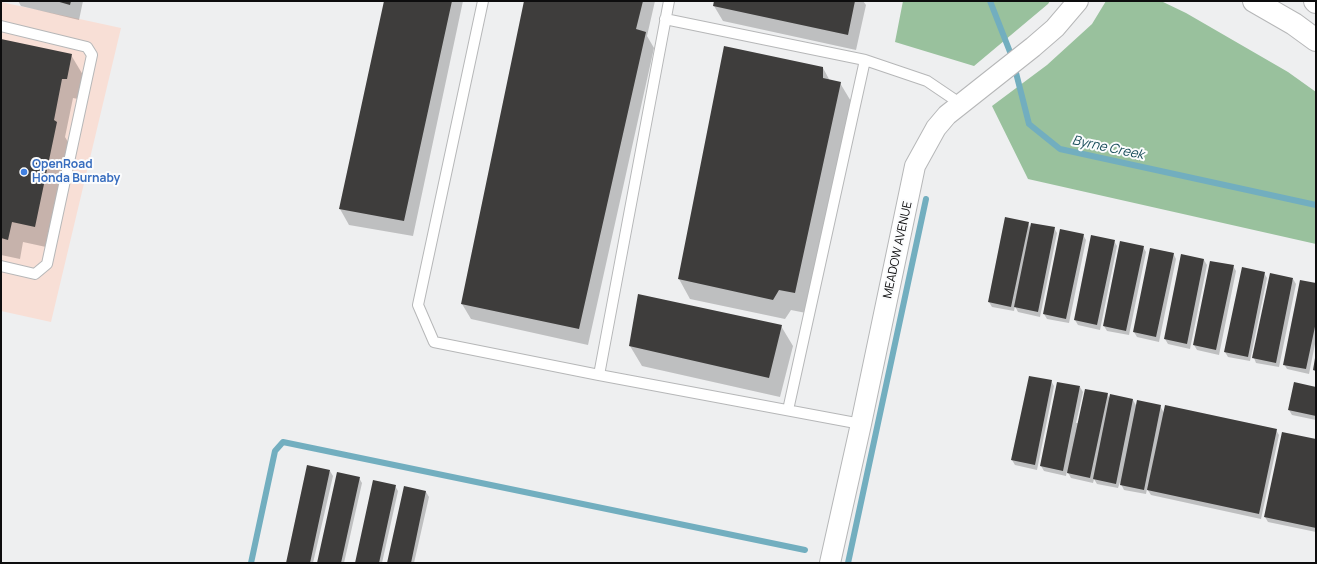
<!DOCTYPE html>
<style>
body{margin:0}
#map{position:relative;width:1317px;height:564px;overflow:hidden;background:#eeeff0;font-family:Manrope,sans-serif}
canvas{display:block}
.frame{position:absolute;inset:0;border:2px solid #0d0d0e;pointer-events:none}
</style>
<div id="map">
<canvas width="1317" height="564"></canvas>
<div class="frame"></div>
</div>
<script>
const g = document.querySelector('canvas').getContext('2d');
g.lineJoin = 'round';
function paint(path, color) { g.fillStyle = color; g.fill(path, 'evenodd'); }
const shape = rows => new Path2D(rows.map(r => 'M' + r).join(''));
function trace(path, color, width, dash) { g.strokeStyle = color; g.lineWidth = width; g.lineCap = dash ? 'butt' : 'round'; g.setLineDash(dash || []); g.stroke(path); }
function label(font, color, halo, rows, align = 'center') {
  g.font = font + ' Manrope,sans-serif'; g.lineWidth = 4; g.setLineDash([]); g.textBaseline = 'middle'; g.strokeStyle = halo; g.fillStyle = color; for (const [text, x, y, turn = 0] of rows) {
    g.save(); g.translate(x, y); g.rotate((+turn || 0) * Math.PI / 180); g.textAlign = isNaN(turn) ? turn : align; if (halo) g.strokeText(text, 0, 0); g.fillText(text, 0, 0); g.restore();
  }
}
paint(shape([
 [1,2,121,28,51,322,1,311]
]), '#f8dfd6');
paint(shape([
 [903,1,1050,1,1048,4,974,66,895,42],
 [1106,1,1161,1,1186,13,1288,72,1316,92,1316,244,1028,179,992,106,1047,65,1092,24]
]), '#99c19d');
paint(shape([
 [18,1,83,1,79,20,21,6],
 [385,1,463,1,413,236,349,225,340,209],
 [525,1,655,1,647,36,654,48,588,345,471,319,462,304],
 [715,1,863,1,866,5,856,50,723,21,714,6],
 [1,40,71,55,83,75,78,99,73,98,65,137,68,142,46,247,23,242,20,259,1,255],
 [823,68,830,81,840,83,852,103,806,313,791,310,785,319,690,299,679,279],
 [1028,223,1031,229,1054,228,1057,233,1040,317,1018,312,1015,306,1014,311,992,307,989,302],
 [1083,235,1086,240,1069,323,1047,319,1044,314],
 [1114,241,1117,246,1100,330,1078,325,1075,320],
 [1143,247,1146,252,1129,335,1107,331,1104,326],
 [1151,249,1173,253,1176,259,1159,342,1137,337,1134,332],
 [1182,255,1204,260,1207,265,1190,349,1168,344,1165,339],
 [1211,262,1233,266,1236,271,1219,355,1197,350,1194,345],
 [1264,273,1267,278,1250,361,1228,357,1225,352],
 [1293,279,1296,284,1279,367,1256,363,1254,358],
 [1316,284,1316,339,1309,374,1287,369,1284,364],
 [781,326,793,346,780,397,642,366,630,346],
 [1051,381,1054,386,1037,470,1015,465,1012,460],
 [1080,387,1083,392,1076,423,1078,423,1107,394,1110,399,1133,400,1137,407,1160,406,1164,413,1276,430,1279,435,1261,519,1151,495,1147,489,1146,494,1124,490,1120,482,1118,488,1097,484,1094,479,1093,483,1071,478,1067,471,1066,476,1044,471,1041,466],
 [1316,388,1316,420,1292,415,1289,410],
 [1316,440,1316,532,1268,522,1265,517],
 [330,471,333,476,313,563,287,563],
 [359,478,362,483,344,563,318,563],
 [395,486,398,491,382,563,356,563],
 [405,487,426,492,429,497,414,563,388,563]
]), '#0003');
trace(shape([
 [990,1,1012,57,1029,124,1060,149,1316,205],
 [251,563,275,451,283,442,805,550],
 [848,563,926,199]
]), '#72aebf', 6);
paint(shape([
 [56,1,71,1,70,5],
 [384,1,452,1,404,221,339,209],
 [524,1,643,1,636,29,646,32,579,329,461,304],
 [714,1,855,1,848,35,713,6],
 [1,39,72,54,67,79,62,79,54,120,57,122,35,227,12,222,8,240,1,238],
 [724,46,823,67,823,78,841,82,795,293,779,290,773,300,678,279],
 [1005,217,1029,222,1011,307,988,302],
 [1031,223,1055,227,1038,312,1014,307],
 [1060,229,1084,234,1066,319,1043,314],
 [1091,235,1115,240,1097,325,1074,320],
 [1120,241,1144,246,1126,331,1103,326],
 [1150,248,1174,253,1156,337,1133,332],
 [1181,254,1204,259,1187,344,1164,339],
 [1210,261,1234,265,1216,350,1193,345],
 [1242,267,1265,272,1248,357,1224,352],
 [1270,273,1293,278,1276,363,1252,358],
 [1300,280,1316,283,1316,322,1306,369,1283,365],
 [638,294,782,325,769,378,629,346],
 [1315,358,1316,358,1316,371,1313,370],
 [1029,376,1052,380,1035,465,1011,460],
 [1057,382,1080,386,1063,471,1040,466],
 [1294,382,1316,387,1316,416,1288,410],
 [1085,389,1108,393,1090,478,1067,473],
 [1110,394,1133,399,1116,484,1093,479],
 [1137,400,1161,405,1144,490,1120,485],
 [1165,405,1277,429,1259,514,1147,490],
 [1282,432,1316,439,1316,528,1264,517],
 [307,465,330,470,310,563,286,563],
 [337,472,360,477,341,563,317,563],
 [373,480,396,485,379,563,355,563],
 [404,486,426,491,411,563,387,563]
]), '#3e3d3c');
const lane = shape([
 [483,1,418,305,434,342,599,375],
 [669,1,599,375,861,424],
 [665,19,865,60],
 [1,26,87,47,92,55,47,264,35,274,1,266],
 [788,410,865,60,927,81,961,104]
]);
const street = shape([
 [830,563,861,424,915,166,936,128,947,115,1033,47,1055,28,1078,1]
]);
const secondary = shape([
 [1254,1,1294,24,1316,40],
 [1315,1,1316,2]
]);
trace(lane, '#b6b7b8', 12);
trace(street, '#b6b7b8', 22);
trace(secondary, '#b6b7b8', 24);
trace(lane, '#fff', 10);
trace(street, '#fff', 20);
trace(secondary, '#fff', 22);
for (const [x, y, r, color] of [
 [24,172,4,"#3f7fe0"]
]) { const dot = new Path2D(); dot.arc(x, y, r, 0, 2 * Math.PI); g.fillStyle = color; g.fill(dot); trace(dot, '#fbfcfd', 1.5); }
label('bold 12px', '#366cbe', '#fbfcfd', [
 ["OpenRoad",32,165],
 ["Honda Burnaby",32,179]
], 'left');
label('12px', '#0d0d0e', '#fbfcfd', [
 ["MEADOW AVENUE",898,250,-78]
]);
label('italic 13px', '#164b58', '#fbfcfd', [
 ["Byrne Creek",1108,148,12]
]);
</script>
